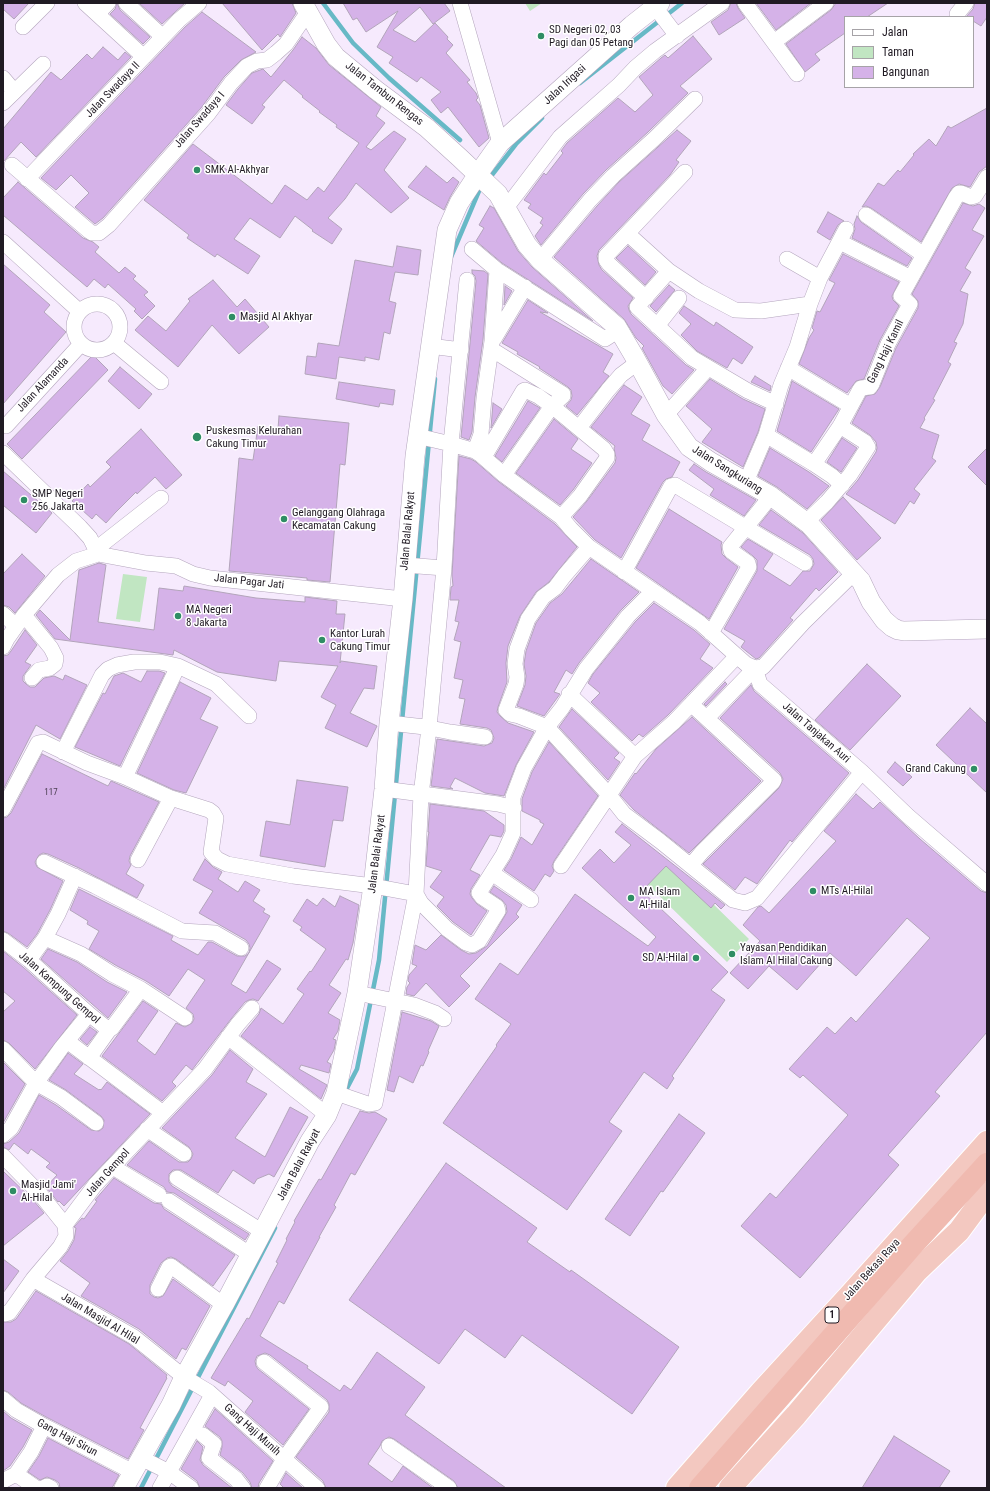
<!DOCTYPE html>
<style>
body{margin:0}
#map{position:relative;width:990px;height:1491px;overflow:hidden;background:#f6eafd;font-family:"Roboto Condensed",sans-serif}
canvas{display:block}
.frame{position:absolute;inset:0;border:4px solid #201a23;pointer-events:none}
.legend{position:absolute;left:844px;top:16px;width:130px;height:72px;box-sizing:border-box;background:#fff;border:1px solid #a6a3a7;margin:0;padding:5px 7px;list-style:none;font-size:12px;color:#201a23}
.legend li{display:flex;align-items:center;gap:8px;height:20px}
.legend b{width:20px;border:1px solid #a6a3a7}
</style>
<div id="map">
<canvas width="990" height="1491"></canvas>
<div class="frame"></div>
<ul class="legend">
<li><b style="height:5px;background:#fff"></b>Jalan</li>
<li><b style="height:11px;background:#c1e6c2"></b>Taman</li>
<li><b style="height:11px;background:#d5b2e8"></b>Bangunan</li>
</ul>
</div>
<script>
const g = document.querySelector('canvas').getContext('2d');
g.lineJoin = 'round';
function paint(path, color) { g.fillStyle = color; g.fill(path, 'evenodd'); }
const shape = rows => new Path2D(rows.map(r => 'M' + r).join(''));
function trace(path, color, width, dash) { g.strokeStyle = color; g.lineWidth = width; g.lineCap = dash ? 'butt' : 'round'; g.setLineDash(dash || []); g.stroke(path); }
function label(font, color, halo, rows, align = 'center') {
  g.font = font + ' "Roboto Condensed",sans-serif'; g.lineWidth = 3; g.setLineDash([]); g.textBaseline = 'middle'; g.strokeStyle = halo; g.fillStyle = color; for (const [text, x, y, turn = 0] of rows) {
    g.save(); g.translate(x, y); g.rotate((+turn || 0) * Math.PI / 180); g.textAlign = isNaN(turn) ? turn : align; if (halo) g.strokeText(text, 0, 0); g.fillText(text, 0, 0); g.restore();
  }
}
paint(shape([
 [525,3,542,3,530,11],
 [123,574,147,577,140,622,116,619],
 [669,861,749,939,727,962,647,884]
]), '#c1e6c2');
trace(shape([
 [323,3,353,43,389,78,460,140],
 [580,83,682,3],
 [488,180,516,144,542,118],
 [451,257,479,191,484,186],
 [344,1094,357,1069,379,960,435,379],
 [141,1488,275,1228]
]), '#67b9c6', 4.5);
const building = shape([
 [3,3,29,3,14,19,3,9,3,3],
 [117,3,120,10,150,37,143,44,110,14,115,9,117,3],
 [139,3,185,3,162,24,139,3],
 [222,3,292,3,296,13,280,37,278,34,262,50,222,3],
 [343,3,444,3,450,11,433,24,420,7,393,30,415,42,435,23,448,37,447,39,453,45,446,53,470,80,467,82,476,93,478,98,476,100,480,105,489,138,479,147,448,107,441,113,431,100,441,92,421,77,417,82,389,63,393,57,377,47,398,11,366,32,357,18,353,20,343,3],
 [731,3,736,3,738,8,745,18,719,35,711,22,728,10,731,3],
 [756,3,811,3,776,30,756,3],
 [836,3,888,3,867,17,845,17,845,33,815,54,820,60,805,72,786,44,831,10,836,3],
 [975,3,987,3,987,17,981,26,973,21,973,17,966,17,973,9,975,3],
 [202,12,256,52,241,60,224,77,201,108,103,218,95,224,75,207,89,193,71,175,56,190,41,178,185,27,202,12],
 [693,36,712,59,680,86,688,93,648,132,606,170,583,194,541,245,535,236,543,225,540,223,543,218,528,208,531,204,524,200,544,173,546,175,563,153,561,151,567,143,618,98,635,112,653,95,639,77,661,58,665,55,668,58,693,36],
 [302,37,316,48,329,65,381,107,376,116,385,123,366,147,371,150,394,131,406,139,384,170,409,198,391,213,356,183,345,199,328,218,342,229,332,244,312,231,313,230,295,216,280,238,250,218,234,239,260,256,248,274,217,254,215,257,187,238,189,235,144,200,193,144,272,204,285,185,307,200,318,187,324,192,359,143,336,127,337,125,319,112,320,111,302,97,303,96,284,80,262,105,265,107,252,124,226,105,238,89,252,73,263,69,271,77,293,50,302,37],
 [103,47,118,60,125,52,131,57,36,157,21,142,3,162,3,129,51,72,61,80,87,54,92,59,103,47],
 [987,108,987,166,979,172,970,187,959,184,952,188,921,242,871,208,866,206,862,207,878,183,884,186,898,170,900,172,914,155,913,154,929,139,936,146,948,126,951,128,987,108],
 [677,130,691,141,676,160,679,162,670,175,599,250,597,256,599,265,602,270,633,298,628,306,629,310,631,314,686,365,694,370,672,394,663,386,642,348,644,346,636,338,624,319,554,257,597,206,619,182,677,130],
 [426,166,447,183,453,177,459,182,450,197,444,210,408,187,426,166],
 [18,182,83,238,93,242,99,247,95,252,119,273,125,267,136,276,133,279,148,292,144,295,155,306,142,319,134,311,136,309,108,284,105,288,94,279,87,287,3,215,3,198,18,182],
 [963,203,973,206,979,204,985,208,972,230,984,236,965,268,971,272,960,291,968,294,963,324,954,342,957,343,948,362,951,364,933,399,935,400,924,418,925,419,920,428,939,435,932,458,936,461,914,489,920,494,914,504,910,501,895,524,846,494,858,480,876,452,877,448,876,442,870,435,852,423,866,396,875,394,880,387,896,348,918,308,918,301,912,294,963,203],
 [490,206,494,208,518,251,532,267,593,321,502,263,476,241,484,228,479,225,490,206],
 [828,212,844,221,838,225,830,240,817,232,828,212],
 [857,216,861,222,912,258,907,266,852,238,855,229,854,224,857,216],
 [397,246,421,250,418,275,395,272,389,301,396,303,390,334,384,332,379,360,365,357,365,361,339,357,336,379,305,374,307,356,316,357,318,343,339,346,355,260,393,267,397,246],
 [628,246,656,272,645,285,616,258,628,246],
 [843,254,899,282,892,296,893,300,899,306,880,340,864,379,856,381,847,393,799,364,809,338,814,330,812,328,817,311,820,312,835,283,829,280,843,254],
 [3,264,50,305,44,312,66,332,3,404,3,264],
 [472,270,484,271,488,274,483,340,475,397,472,432,469,440,461,437,476,281,475,276,472,273,472,270],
 [213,280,237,307,245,299,269,327,239,354,212,325,178,367,135,330,148,316,166,331,190,301,188,299,213,280],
 [669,285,675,290,656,312,650,306,669,285],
 [505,286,512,291,504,305,505,286],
 [528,300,548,313,540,312,613,354,603,372,609,376,577,415,566,406,571,400,572,396,571,390,568,387,539,368,540,367,517,354,518,352,502,343,528,300],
 [684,306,714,326,716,322,753,347,742,364,733,358,727,368,697,351,681,335,691,324,679,313,684,306],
 [93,355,108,370,22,459,7,444,93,355],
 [120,367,152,394,139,409,108,381,120,367],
 [755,376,771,386,770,391,751,382,755,376],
 [710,379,743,399,765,409,758,432,743,467,702,442,712,429,686,406,710,379],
 [792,381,839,409,811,452,777,431,792,381],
 [339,382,395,390,393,405,380,403,379,407,336,399,339,382],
 [624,385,642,397,631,414,650,425,642,440,680,462,672,477,666,479,663,482,621,558,595,540,573,517,587,501,615,463,616,458,614,448,615,446,591,427,624,385],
 [528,401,540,408,502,462,495,456,528,401],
 [493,403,502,409,491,428,493,403],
 [279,416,349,423,345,465,340,464,330,582,307,580,307,578,229,571,239,458,253,460,258,426,278,429,279,416],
 [554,419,578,439,571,449,592,463,573,490,560,505,516,473,554,419],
 [141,429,182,475,166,489,155,477,137,494,136,492,115,513,106,523,96,514,92,519,72,501,88,484,90,487,111,467,106,462,141,429],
 [842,438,857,448,841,472,827,462,842,438],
 [770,448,809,472,829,486,807,509,777,487,758,476,770,448],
 [987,448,987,486,968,467,987,448],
 [459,456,471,459,476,462,499,482,555,524,577,547,549,582,536,592,520,616,508,646,506,663,507,682,498,707,497,712,500,716,508,723,534,732,516,765,504,796,485,793,455,778,450,787,453,789,431,786,437,739,484,746,492,743,494,738,491,730,487,728,460,724,465,699,459,698,463,680,454,678,461,642,454,640,459,622,455,621,459,600,450,600,451,587,453,586,452,575,459,456],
 [694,464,706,472,756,500,744,516,710,495,714,489,689,470,694,464],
 [3,471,52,513,36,533,3,505,3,471],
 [843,497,881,538,857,560,821,520,843,497],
 [669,509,722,542,721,545,722,554,726,558,738,567,709,619,636,568,669,509],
 [771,510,803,533,838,572,819,591,816,588,790,618,793,620,759,658,756,659,741,647,745,641,724,629,757,571,757,560,753,556,741,547,748,539,773,554,763,569,790,586,803,571,810,571,814,564,813,559,810,555,759,525,771,510],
 [22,554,45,576,15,613,9,607,3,605,3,574,22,554],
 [591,559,639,592,621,610,579,663,572,674,566,670,554,692,560,694,544,716,517,706,525,685,526,676,524,664,526,651,536,623,550,603,562,594,591,559],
 [99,563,106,565,98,622,154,630,159,588,183,591,184,586,256,598,305,602,305,597,337,601,336,614,345,614,340,663,341,661,377,666,374,689,364,688,350,713,377,726,367,747,325,728,336,705,321,697,338,666,279,661,276,681,217,672,174,650,173,655,55,639,36,615,40,610,70,640,79,570,99,563],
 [654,603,694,630,710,644,700,659,713,668,668,715,643,737,639,734,632,741,591,702,600,693,588,683,593,674,635,622,654,603],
 [25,630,37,645,25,662,31,665,23,676,23,681,26,684,30,687,35,687,44,678,54,676,63,680,65,675,87,685,60,739,36,725,3,790,3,656,8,655,11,651,25,630],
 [867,664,901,696,850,750,815,720,867,664],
 [147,671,159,671,165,673,120,766,75,747,103,693,105,694,114,676,123,673,141,682,147,671],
 [180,682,211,698,200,719,218,727,186,793,174,790,137,773,180,682],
 [725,682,727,684,706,706,704,704,725,682],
 [751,685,754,691,849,773,792,842,790,840,757,884,745,877,735,890,703,864,779,788,783,779,780,773,720,718,751,685],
 [970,708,987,724,987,793,936,745,970,708],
 [572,709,619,753,614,758,620,762,608,780,559,727,572,709],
 [692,717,761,781,689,853,634,810,620,795,635,773,636,774,656,749,692,717],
 [549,742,598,796,554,861,552,866,554,871,550,877,545,874,534,891,504,870,511,859,521,837,532,845,544,824,540,822,540,820,522,811,522,799,532,772,549,742],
 [42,754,108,786,111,781,159,802,130,856,129,861,131,865,126,874,144,885,137,898,79,868,48,854,43,853,39,855,35,862,37,867,63,881,50,910,37,934,27,947,8,933,3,931,3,818,7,817,11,813,42,754],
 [895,762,912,777,903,786,887,772,895,762],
 [297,780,348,787,343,821,333,820,325,867,260,856,266,821,290,825,297,780],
 [856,794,873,809,880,802,920,839,981,891,987,893,987,1032,935,1092,940,1096,888,1155,899,1165,800,1278,741,1226,770,1193,776,1198,848,1115,803,1075,800,1078,789,1069,827,1027,835,1034,851,1017,856,1022,930,938,907,918,856,976,830,953,797,990,769,966,748,989,730,973,760,941,743,925,758,907,761,906,769,913,836,841,824,831,856,794],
 [430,804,484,811,504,825,504,831,501,837,490,835,470,870,480,875,471,889,470,894,472,898,477,904,487,911,471,935,453,922,437,906,444,897,430,887,442,871,426,866,428,837,429,832,428,832,430,804],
 [622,824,725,905,721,909,715,903,711,908,666,866,642,891,728,972,711,990,725,1000,672,1076,674,1078,667,1089,644,1072,609,1122,622,1131,567,1210,443,1123,497,1046,496,1045,511,1024,475,999,500,963,518,975,575,894,648,946,656,937,582,868,600,849,614,863,631,845,615,832,622,824],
 [205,859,213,867,222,872,218,879,238,892,245,881,260,890,253,901,265,909,263,912,270,916,231,984,246,993,267,960,281,969,258,1001,253,999,249,1000,245,1002,231,1019,192,1070,186,1065,172,1082,176,1086,162,1101,102,1056,143,1001,158,1011,137,1041,155,1055,176,1023,185,1027,192,1023,194,1019,193,1014,186,1008,205,980,188,969,169,996,146,981,117,966,89,949,99,931,87,924,88,921,70,910,79,889,173,936,171,940,196,954,198,955,208,942,212,942,237,956,245,956,249,953,250,948,249,944,246,940,199,913,213,891,193,880,205,859],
 [494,886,522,905,516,914,519,917,460,976,470,986,449,1007,426,983,414,996,406,994,407,987,410,983,408,981,409,975,417,966,412,964,415,945,426,950,441,935,461,950,469,954,476,953,487,946,507,912,506,905,502,900,490,892,494,886],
 [340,896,359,905,353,943,348,960,346,959,329,985,341,993,328,1013,340,1020,338,1031,333,1039,336,1040,334,1050,327,1062,331,1064,329,1073,301,1065,299,1069,327,1085,321,1099,241,1036,259,1014,261,1008,283,1024,304,994,297,989,310,971,311,972,326,949,300,930,302,927,293,921,307,899,317,906,323,898,335,907,340,896],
 [48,949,77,962,107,982,127,992,108,1018,41,959,48,949],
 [3,951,23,967,77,1015,35,1069,9,1043,3,1040,3,1012,15,1001,3,991,3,951],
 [402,1012,431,1021,439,1026,428,1051,429,1052,423,1066,421,1065,413,1083,399,1076,394,1092,387,1090,402,1012],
 [90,1027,97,1032,87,1045,80,1039,90,1027],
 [230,1050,253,1069,246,1082,267,1094,235,1138,265,1157,290,1107,308,1117,274,1177,269,1174,257,1179,254,1184,233,1170,218,1193,181,1170,173,1170,169,1174,169,1182,172,1186,249,1234,245,1240,174,1193,167,1192,164,1187,127,1165,149,1141,179,1162,188,1162,191,1159,193,1154,189,1147,162,1128,212,1075,230,1050],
 [68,1053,83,1064,74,1074,99,1090,100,1089,101,1090,107,1082,150,1114,64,1206,59,1201,58,1202,46,1187,57,1175,46,1167,50,1163,31,1149,28,1154,14,1143,9,1150,3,1147,3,1144,9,1142,19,1133,39,1095,56,1105,91,1130,99,1131,103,1128,104,1120,101,1116,66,1090,49,1080,68,1053],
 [3,1062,25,1084,3,1123,3,1062],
 [360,1111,369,1113,375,1112,387,1119,355,1175,351,1173,334,1205,336,1207,319,1237,320,1237,284,1304,279,1301,260,1336,308,1366,307,1368,340,1391,344,1385,351,1390,377,1352,425,1387,405,1415,506,1488,458,1488,454,1481,394,1439,389,1437,382,1441,380,1446,368,1464,392,1482,403,1466,433,1488,326,1488,323,1481,296,1457,329,1412,329,1404,327,1400,270,1355,265,1353,257,1356,255,1361,256,1366,258,1369,309,1409,283,1445,245,1412,253,1401,228,1381,225,1386,211,1378,247,1318,249,1319,271,1276,278,1263,276,1262,287,1240,286,1239,295,1222,294,1221,311,1192,319,1179,321,1180,360,1111],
 [679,1114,705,1133,663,1192,661,1191,630,1236,605,1219,679,1114],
 [446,1163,537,1228,527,1242,570,1272,571,1270,679,1347,632,1414,522,1335,505,1358,465,1329,439,1364,349,1300,446,1163],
 [3,1171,33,1200,44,1213,3,1246,3,1171],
 [114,1178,154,1203,161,1204,164,1209,235,1255,213,1286,176,1259,171,1257,167,1258,161,1263,150,1285,150,1294,154,1297,158,1298,163,1296,173,1279,210,1306,186,1350,182,1348,176,1359,139,1329,81,1296,90,1283,60,1261,68,1251,74,1240,76,1228,74,1227,82,1218,84,1219,97,1201,95,1200,114,1178],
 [3,1259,19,1271,3,1293,3,1259],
 [36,1291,129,1344,167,1375,166,1377,167,1378,140,1428,144,1430,128,1459,48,1418,21,1403,8,1392,3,1390,3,1322,11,1322,16,1319,36,1291],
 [215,1409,273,1461,259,1483,258,1488,252,1488,250,1482,243,1473,220,1455,222,1447,222,1441,220,1437,205,1426,215,1409],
 [3,1411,11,1418,32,1430,23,1447,10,1466,3,1471,3,1411],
 [894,1436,950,1471,939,1488,862,1488,894,1436],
 [48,1438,119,1475,112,1488,60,1488,59,1483,55,1480,47,1477,40,1480,28,1472,39,1456,48,1438],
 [197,1441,203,1447,200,1460,203,1465,232,1488,200,1488,197,1481,181,1469,197,1441],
 [286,1473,303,1488,284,1488,280,1484,286,1473]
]);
paint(building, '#d5b2e8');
trace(building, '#b2a4ba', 1);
const minor = shape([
 [85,3,144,57],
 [126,3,163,37],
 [460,3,500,143],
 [745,3,797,74],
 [655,7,677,36],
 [97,14,108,3],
 [957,14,966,3],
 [23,27,47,3],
 [774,42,826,3],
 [3,78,14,91],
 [3,103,43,64],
 [12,165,89,231,92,233,99,233,109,225,208,114,231,83,247,66,257,61,267,60,276,53,286,44,308,12],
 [27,179,179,20,199,3],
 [506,208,560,137,569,129,619,85,636,67,655,51,722,3],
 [866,215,924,255],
 [628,234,669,271,699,291,735,310,761,311,810,304],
 [3,242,79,311],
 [840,242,911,278],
 [472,249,497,270,605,339,619,330],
 [787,259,820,278],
 [540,260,590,200,613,176,654,139,695,99],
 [669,271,637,307,692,358,748,391,776,404],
 [646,298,609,264,606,260,606,256,685,172],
 '74 327a23 23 0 1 1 46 0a23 23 0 1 1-46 0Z',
 [657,326,679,298],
 [494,339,525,287],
 [114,343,161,382],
 [430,346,461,350],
 [491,349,563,394,563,396,552,406,504,475],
 [788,368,851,406],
 [666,415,708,368],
 [6,426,81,344],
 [579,428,608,390,621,375,633,366,638,364],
 [766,435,814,464],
 [417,436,451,444,475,451,481,455,504,475,561,517,571,529,589,547,700,623,737,656,746,664,755,668],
 [475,451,481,434,484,398,492,341,497,270],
 [3,453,80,527,90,538,98,554],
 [484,457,523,391,525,390,538,396,552,406,604,449,607,454,607,458,580,496,561,517],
 [746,482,766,435,781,385,797,347,810,304,820,278,846,229],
 [842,485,832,476,814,464,840,426,859,391,861,388,870,387,872,384,888,344,910,304,901,296,956,197,959,193,961,193,971,197,975,196,987,177],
 [806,522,827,502,850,475,868,447,865,442,840,426],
 [589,547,564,576,555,588,543,597,528,619,517,649,515,664,517,677,516,684,506,710,510,714,519,716,547,727,609,795,635,756,674,722,737,656],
 [96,549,161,498],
 [405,565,444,568],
 [624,572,671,486,675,485,805,563],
 [3,614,16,626],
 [24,615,51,648,56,658,55,664,50,668,39,670,32,678],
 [711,633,749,567,748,563,731,551,730,547,771,496],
 [3,647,7,639,24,615,58,575,76,561,98,554,146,563,176,566,193,574,210,578,403,599],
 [755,668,760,684,862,772,908,816,987,884],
 [755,668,763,667,803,623,853,574],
 [569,694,635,756],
 [691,704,774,780,773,782,702,852,691,865],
 [707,718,755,668],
 [389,723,425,727,450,732,485,737],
 [63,752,102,675,108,669,117,665,134,662,160,662,178,666,216,684,249,716],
 [125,777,178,666],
 [384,789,498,804,514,808],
 [3,809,38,743,43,742,87,763,125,777,171,798,209,810,213,813,216,818,211,852,217,859,227,864,293,876,373,886,416,894,421,903,447,929,466,943,472,945,479,941,498,911,497,907,482,897,479,893,503,855,513,833,513,797,524,768,547,727,562,708,586,669,628,616,653,591],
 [138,860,171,798],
 [44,862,95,886,182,931,215,933,241,948],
 [561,866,609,795,624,814,660,841,733,900,745,903,757,898,862,772],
 [492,873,531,900],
 [45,938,81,954,112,974,141,989],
 [3,940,29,960,89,1014,109,1030],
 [29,960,45,938,58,914,75,876],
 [357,993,414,1005,435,1013,444,1019],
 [228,1037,327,1115],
 [67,1041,163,1113],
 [3,1049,36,1083,61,1097,96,1123],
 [89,1058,109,1030,112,1028,141,989,185,1018],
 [336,1093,368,1104,375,1103,416,894,421,795,429,728,444,568,451,444,467,280],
 [147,1129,184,1154],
 [3,1135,11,1128,36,1083,62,1047,89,1014],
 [3,1156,41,1195,65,1225],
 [113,1167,159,1195],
 [177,1178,263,1232],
 [169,1201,251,1255],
 [33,1279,134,1337,184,1377,209,1392,317,1488],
 [158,1289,169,1267,171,1266,224,1305],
 [3,1313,5,1314,9,1313,33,1279,60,1247,66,1236,65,1225,95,1185,205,1069,238,1024,252,1008],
 [264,1362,321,1407,284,1459,267,1488],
 [3,1399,16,1410,44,1426,133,1472],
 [203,1435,214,1444,209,1458,236,1479,243,1488],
 [389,1446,449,1488],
 [141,1458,169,1472,191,1488],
 [16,1474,31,1452,44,1426],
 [3,1481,16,1474,36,1488],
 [43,1488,47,1486,51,1488],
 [160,1488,212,1395]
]);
const tertiary = shape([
 [303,3,326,44,336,57,376,90,427,128,460,158,498,194,527,245,540,260,617,327,634,356,666,415,689,447,711,462,771,496,810,525,861,581,871,602,884,620,892,627,898,630,904,631,987,629],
 [124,1488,171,1405,184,1377,224,1305,310,1141,327,1115,336,1093,357,993,373,886,384,789,389,723,403,599,415,456,447,230,459,203,478,174,500,143,632,25,660,3]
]);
const trunk = shape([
 [677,1488,761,1392,849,1296,987,1142],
 [730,1488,796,1415,917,1271,959,1231,987,1193]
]);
const motorway = shape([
 [700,1488,911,1247,987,1164]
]);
trace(minor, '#b4a6bd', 16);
trace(tertiary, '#b4a6bd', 20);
trace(trunk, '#fff', 24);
trace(motorway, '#fff', 24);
trace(minor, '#fff', 15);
trace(tertiary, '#fff', 19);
trace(trunk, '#f3c8c0', 22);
trace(motorway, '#f0bab0', 22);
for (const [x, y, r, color] of [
 [541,36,4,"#2f8d64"],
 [197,170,4,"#2f8d64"],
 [232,317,4,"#2f8d64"],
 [197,437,5,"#2f8d64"],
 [24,500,4,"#2f8d64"],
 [284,519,4,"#2f8d64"],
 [178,616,4,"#2f8d64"],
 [322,640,4,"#2f8d64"],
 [974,769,4,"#2f8d64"],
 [813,891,4,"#2f8d64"],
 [631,898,4,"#2f8d64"],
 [732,954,4,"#2f8d64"],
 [696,958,4,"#2f8d64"],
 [13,1191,4,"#2f8d64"]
]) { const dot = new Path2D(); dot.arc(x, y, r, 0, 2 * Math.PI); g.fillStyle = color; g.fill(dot); trace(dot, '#fff', 1.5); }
label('9px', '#4d4054', null, [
 ["117",51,793]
]);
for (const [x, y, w] of [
 [832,1315,14]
]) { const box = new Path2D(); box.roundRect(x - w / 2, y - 8, w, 16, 3); g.fillStyle = '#fff'; g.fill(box); trace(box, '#201a23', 1); }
label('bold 10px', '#201a23', null, [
 ["1",832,1315]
]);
label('11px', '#201a23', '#fff', [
 ["SD Negeri 02, 03",549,30],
 ["Pagi dan 05 Petang",549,43],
 ["SMK Al-Akhyar",205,170],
 ["Masjid Al Akhyar",240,317],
 ["Puskesmas Kelurahan",206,431],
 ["Cakung Timur",206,444],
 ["SMP Negeri",32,494],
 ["256 Jakarta",32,507],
 ["Gelanggang Olahraga",292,513],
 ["Kecamatan Cakung",292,526],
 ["MA Negeri",186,610],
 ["8 Jakarta",186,623],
 ["Kantor Lurah",330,634],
 ["Cakung Timur",330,647],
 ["Grand Cakung",966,769,"right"],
 ["MTs Al-Hilal",821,891],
 ["MA Islam",639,892],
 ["Al-Hilal",639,905],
 ["Yayasan Pendidikan",740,948],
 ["Islam Al Hilal Cakung",740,961],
 ["SD Al-Hilal",688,958,"right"],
 ["Masjid Jami'",21,1185],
 ["Al-Hilal",21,1198]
], 'left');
label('11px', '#201a23', '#fff', [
 ["Jalan Irigasi",565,85,-43],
 ["Jalan Swadaya II",113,90,-46],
 ["Jalan Tambun Rengas",384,94,38],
 ["Jalan Swadaya I",200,120,-49],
 ["Gang Haji Kamil",886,352,-64],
 ["Jalan Alamanda",43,385,-47],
 ["Jalan Sangkuriang",727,470,32],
 ["Jalan Balai Rakyat",408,531,-85],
 ["Jalan Pagar Jati",249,582,6],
 ["Jalan Tanjakan Auri",816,733,41],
 ["Jalan Balai Rakyat",377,854,-83],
 ["Jalan Kampung Gempol",59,988,41],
 ["Jalan Balai Rakyat",299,1165,-62],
 ["Jalan Gempol",108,1173,-48],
 ["Jalan Bekasi Raya",872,1270,-48],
 ["Jalan Masjid Al Hilal",100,1319,31],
 ["Gang Haji Munih",252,1430,42],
 ["Gang Haji Sirun",67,1438,28]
]);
</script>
